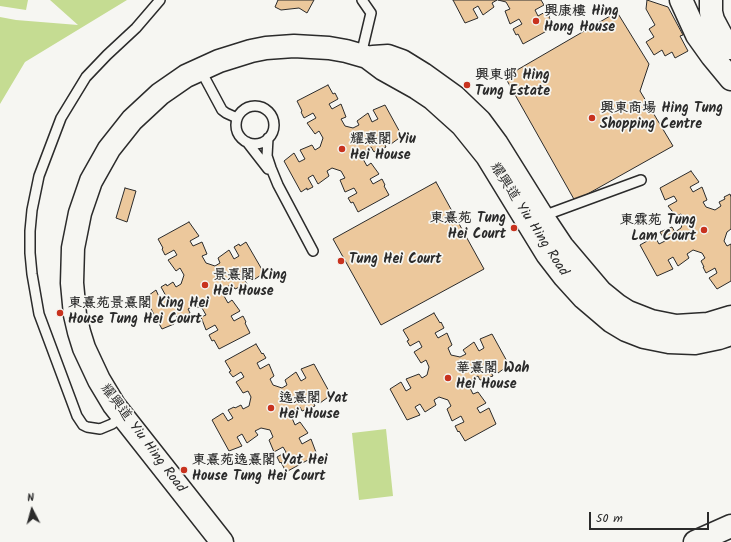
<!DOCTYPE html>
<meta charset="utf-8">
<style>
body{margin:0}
#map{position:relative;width:731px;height:542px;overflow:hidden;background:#f6f6f2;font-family:Kalam,sans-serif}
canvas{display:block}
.north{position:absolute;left:12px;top:490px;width:40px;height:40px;-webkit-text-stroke:3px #f6f6f2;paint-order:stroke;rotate:354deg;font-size:11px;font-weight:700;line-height:16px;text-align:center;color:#2b2b2b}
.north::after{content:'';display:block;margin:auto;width:14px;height:18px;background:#2b2b2b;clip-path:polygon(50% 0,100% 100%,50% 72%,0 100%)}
.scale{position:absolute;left:589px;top:512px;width:120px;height:18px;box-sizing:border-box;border:2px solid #2b2b2b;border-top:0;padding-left:5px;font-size:12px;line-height:14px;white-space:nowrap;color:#2b2b2b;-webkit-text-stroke:3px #f6f6f2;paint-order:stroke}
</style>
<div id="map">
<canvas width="731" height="542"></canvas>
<div class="north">N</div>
<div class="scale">50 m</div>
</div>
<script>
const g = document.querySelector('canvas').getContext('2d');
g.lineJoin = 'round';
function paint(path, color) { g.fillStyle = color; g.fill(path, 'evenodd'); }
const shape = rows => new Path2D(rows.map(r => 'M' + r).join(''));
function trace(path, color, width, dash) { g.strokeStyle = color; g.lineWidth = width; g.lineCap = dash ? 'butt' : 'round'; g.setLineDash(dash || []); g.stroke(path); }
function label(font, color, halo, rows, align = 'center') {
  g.font = font + ' Kalam,"LXGW WenKai TC",sans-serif'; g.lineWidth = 3.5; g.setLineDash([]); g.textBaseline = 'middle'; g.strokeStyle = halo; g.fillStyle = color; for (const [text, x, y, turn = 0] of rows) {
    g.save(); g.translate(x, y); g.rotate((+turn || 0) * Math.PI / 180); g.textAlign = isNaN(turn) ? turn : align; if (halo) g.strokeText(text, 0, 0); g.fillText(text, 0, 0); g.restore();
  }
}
paint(shape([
 [0,0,28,0,26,10,0,6],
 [50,0,127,0,25,62,0,104,0,17,16,20,78,25],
 [386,429,393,496,359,500,352,433]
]), '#c5dc92');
const building = shape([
 [278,0,314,0,307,13,299,8,281,10,275,7,278,0],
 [453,0,497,0,492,3,494,7,483,15,478,6,473,9,478,18,465,23,453,0],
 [498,0,541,0,544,5,535,10,538,16,547,11,550,16,549,17,554,27,523,44,518,34,516,35,513,29,522,24,519,19,510,24,505,11,510,9,506,2,498,0],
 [647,0,668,7,683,35,680,36,688,51,675,58,672,52,665,56,662,50,654,55,646,42,654,37,649,29,655,25,646,9,647,0],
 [617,12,649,64,640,91,673,146,575,201,505,77,617,12],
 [328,85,333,94,335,93,338,99,329,104,332,109,341,104,346,117,341,119,345,126,353,128,359,125,357,121,368,113,372,122,378,119,373,110,385,105,402,136,391,144,387,135,381,138,386,147,381,150,380,148,374,152,371,147,366,150,363,159,367,166,371,163,379,174,370,179,373,184,382,179,385,185,384,186,389,195,358,212,353,202,351,203,348,198,357,193,354,188,345,192,340,180,345,178,341,171,332,168,327,171,329,176,318,184,313,175,308,178,313,187,307,190,307,188,301,192,284,161,294,153,299,162,305,159,300,150,312,145,315,150,320,147,323,138,319,131,315,134,307,123,316,118,313,113,304,118,301,112,302,111,297,101,328,85],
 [691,171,699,182,690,187,693,192,702,187,707,200,703,202,706,207,715,210,721,206,719,202,725,199,724,197,730,194,731,197,731,229,727,232,724,241,727,246,731,244,731,281,717,289,709,278,717,273,715,268,706,273,703,267,704,267,701,261,705,258,702,253,693,250,687,254,689,258,678,266,673,257,668,260,673,269,657,276,640,245,649,240,649,238,654,235,659,244,665,241,660,232,672,227,675,232,681,228,684,219,681,214,676,216,668,206,677,201,674,196,665,200,660,188,691,171],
 [436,182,484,269,381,325,333,239,436,182],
 [125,188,136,191,127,222,116,218,125,188],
 [189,222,199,236,190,241,193,246,202,242,207,254,202,256,206,263,215,266,220,263,218,258,229,250,234,259,239,256,234,247,239,244,240,246,246,242,264,273,252,281,248,272,242,275,247,284,235,289,232,284,227,287,224,296,228,303,232,300,240,311,231,316,234,321,243,316,246,322,245,323,250,333,219,349,214,340,212,341,209,335,218,330,215,325,206,330,201,317,206,315,202,308,193,306,188,309,190,313,179,321,174,312,169,315,174,324,162,329,145,298,156,290,160,299,166,296,161,287,166,284,167,286,173,282,176,287,181,284,184,275,180,268,176,271,168,260,177,255,174,250,165,255,162,249,163,248,158,239,189,222],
 [434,313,440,323,441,322,444,328,435,333,438,338,447,333,452,345,448,348,451,355,460,357,466,354,463,350,474,342,479,351,484,348,480,339,492,334,509,365,498,373,493,364,488,367,493,376,480,380,478,376,472,379,470,388,473,394,478,392,486,403,477,408,480,413,489,408,496,424,465,441,459,431,458,432,455,426,464,422,461,416,452,421,447,409,451,406,448,400,439,397,434,400,436,405,425,412,420,404,415,407,420,415,407,420,390,389,401,382,406,391,411,388,406,379,419,374,422,378,427,375,429,367,426,360,421,363,414,352,422,347,419,341,410,346,407,341,409,340,403,330,434,313],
 [256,344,262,354,263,353,266,358,257,363,260,369,269,364,274,376,270,379,273,385,282,388,287,385,285,380,296,372,301,381,306,378,301,369,314,364,331,395,320,403,315,394,310,397,315,406,302,411,300,407,294,410,292,418,295,425,300,422,308,433,299,438,302,444,311,439,317,455,286,472,281,462,280,463,277,457,286,452,283,447,274,452,269,440,273,437,270,430,261,428,255,431,258,435,247,443,242,434,237,437,242,446,229,451,212,420,223,413,228,421,233,418,228,410,234,407,235,408,241,405,243,409,249,406,251,397,248,391,243,393,236,382,244,377,241,372,233,377,229,372,231,371,225,361,256,344]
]);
paint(building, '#ecc89c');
trace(building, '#2b2b2b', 1);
const lane = shape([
 [361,55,371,13,362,0],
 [200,69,222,110,226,113,237,118],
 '236 125a19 19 0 1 1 38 0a19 19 0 1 1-38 0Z',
 [268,138,267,156,271,168,278,185,313,251],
 [247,142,268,169],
 [543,216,641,180],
 [123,416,112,424,100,429,87,427,83,425,77,416,39,314,32,274,30,253,30,231,32,210,39,176,61,118,86,77,107,55,136,28,160,0]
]);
const secondary = shape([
 [681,0,697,35,712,56,731,79],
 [711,0,711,12,713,20,721,35,731,48],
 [373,57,388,56,402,61,423,74,455,97,480,121,497,144,542,216,562,246,601,292,617,305,628,312,651,321,676,326,708,324,731,317],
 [222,542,114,405,99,380,84,348,79,332,75,315,72,283,73,248,80,213,91,181,109,149,132,120,160,94,186,76,219,61,251,51,266,48,294,46,329,48,346,51,367,57,383,69,417,88,432,98,462,125,487,156,547,254,564,276,584,298,611,321,626,330,644,337,669,342,695,343,719,338,731,334],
 [695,542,731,526]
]);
trace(lane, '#2b2b2b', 12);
trace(secondary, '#2b2b2b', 25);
trace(lane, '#f6f6f2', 9);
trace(secondary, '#f6f6f2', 22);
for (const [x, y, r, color] of [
 [536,21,4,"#c8321e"],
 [467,85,4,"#c8321e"],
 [592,118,4,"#c8321e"],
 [342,149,4,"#c8321e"],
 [514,228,4,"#c8321e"],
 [704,230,4,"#c8321e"],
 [341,261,4,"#c8321e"],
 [205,285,4,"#c8321e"],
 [60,313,4,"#c8321e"],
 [448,378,4,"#c8321e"],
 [271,408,4,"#c8321e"],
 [184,470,4,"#c8321e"]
]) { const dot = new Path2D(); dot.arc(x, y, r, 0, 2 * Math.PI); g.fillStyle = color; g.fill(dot); trace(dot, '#f6f6f2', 1.5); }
label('bold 14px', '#2b2b2b', '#f6f6f2', [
 ["興康樓 Hing",544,13],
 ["Hong House",544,29],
 ["興東邨 Hing",475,77],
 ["Tung Estate",475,93],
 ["興東商場 Hing Tung",600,110],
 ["Shopping Centre",600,126],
 ["耀熹閣 Yiu",350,141],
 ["Hei House",350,157],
 ["東熹苑 Tung",506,220,"right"],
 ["Hei Court",506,236,"right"],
 ["東霖苑 Tung",696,222,"right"],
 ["Lam Court",696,238,"right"],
 ["Tung Hei Court",349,261],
 ["景熹閣 King",213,277],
 ["Hei House",213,293],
 ["東熹苑景熹閣 King Hei",68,305],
 ["House Tung Hei Court",68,321],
 ["華熹閣 Wah",456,370],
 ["Hei House",456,386],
 ["逸熹閣 Yat",279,400],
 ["Hei House",279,416],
 ["東熹苑逸熹閣 Yat Hei",192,462],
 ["House Tung Hei Court",192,478]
], 'left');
label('14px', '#2b2b2b', '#f6f6f2', [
 ["耀興道 Yiu Hing Road",528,220,57],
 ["耀興道 Yiu Hing Road",142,439,53]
]);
</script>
